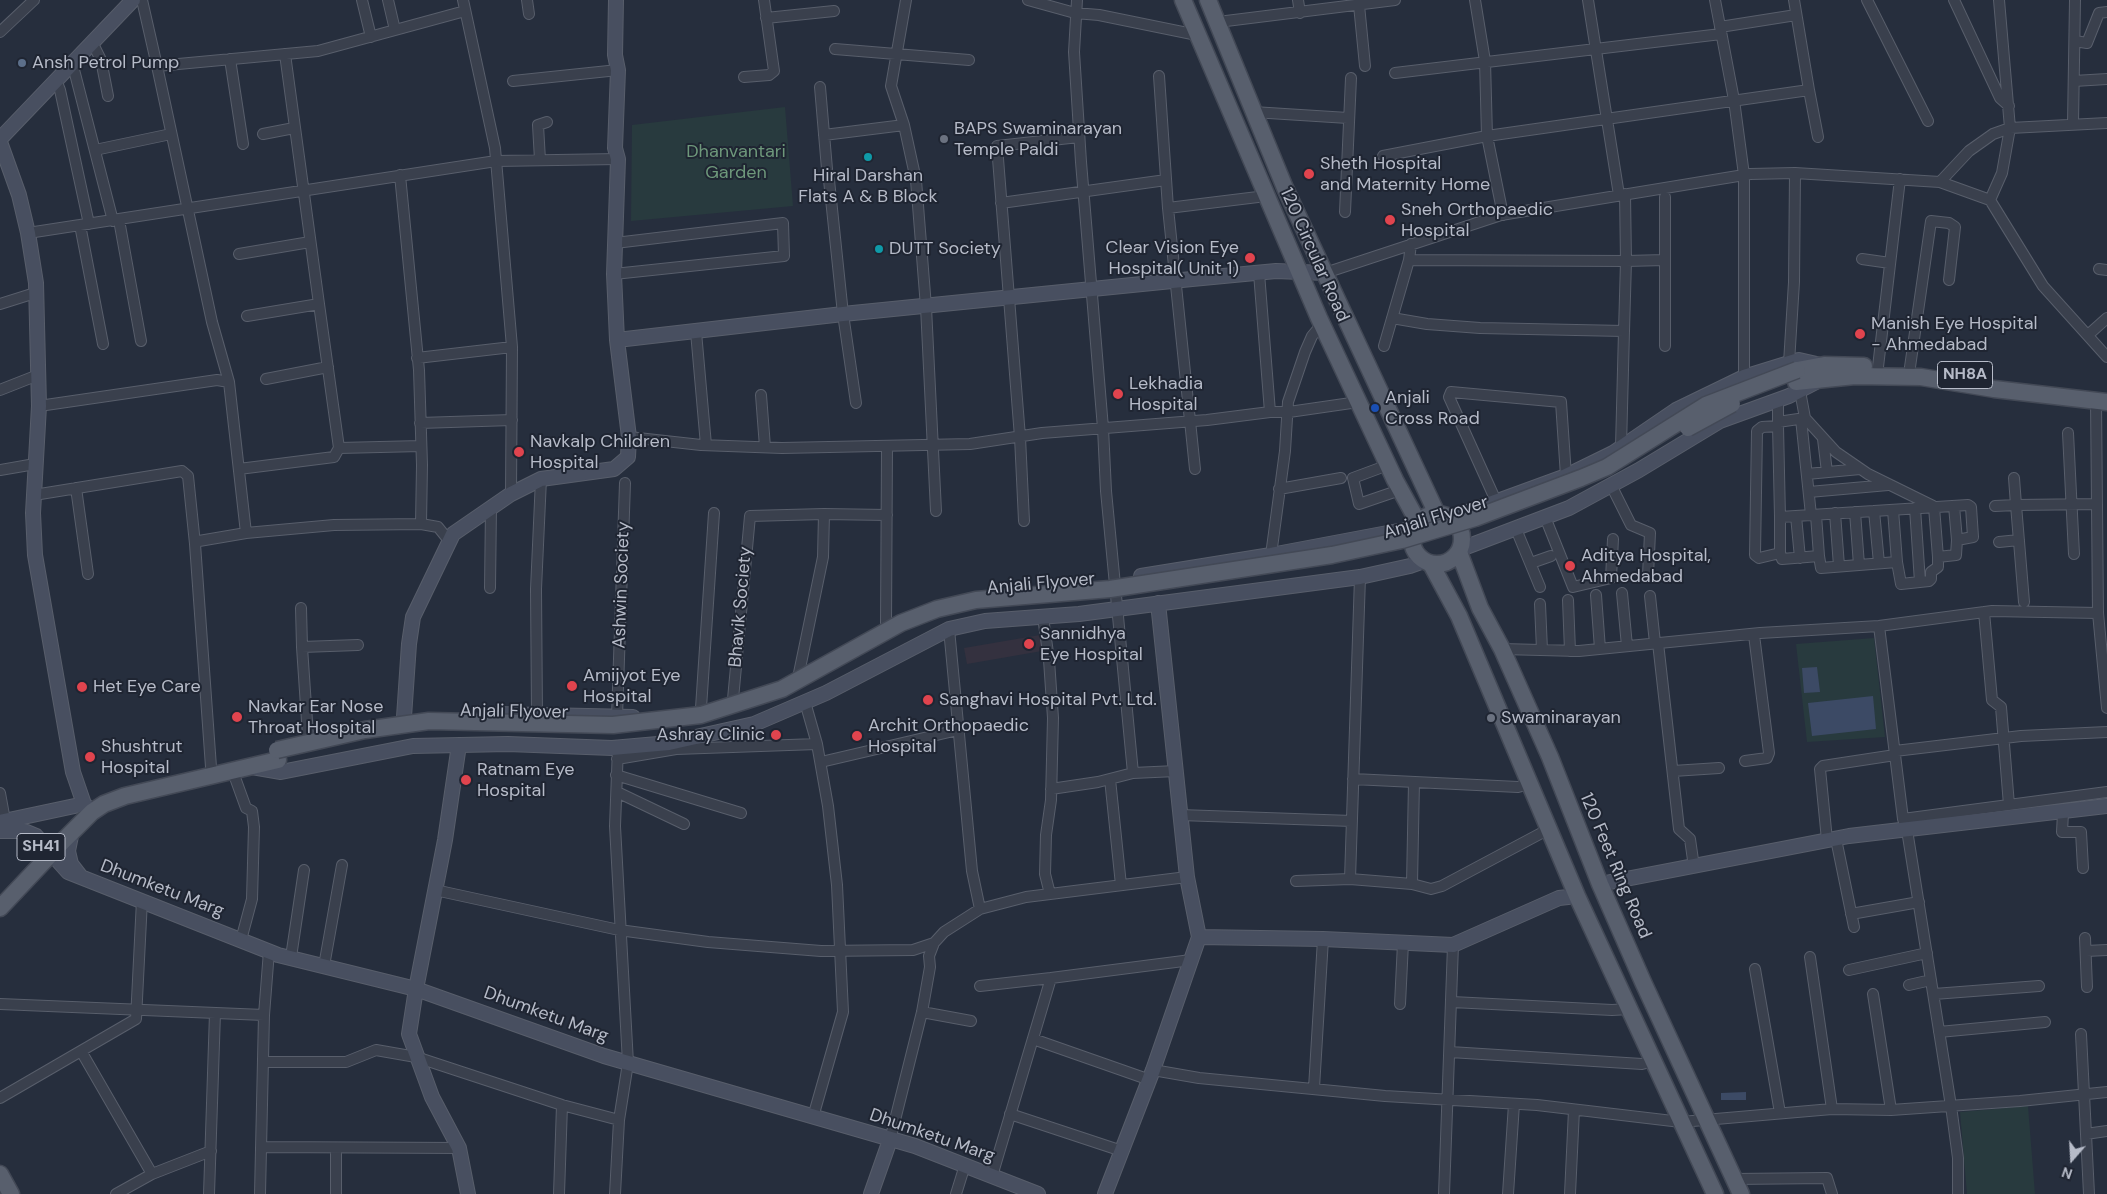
<!DOCTYPE html>
<style>
body{margin:0}
#map{position:relative;width:2107px;height:1194px;overflow:hidden;background:#262e3d;font-family:"DM Sans",sans-serif}
canvas{display:block}
.north{position:absolute;left:2047px;top:1134px;width:50px;height:50px;-webkit-text-stroke:4px #1f2532;paint-order:stroke;rotate:199deg;font-size:14px;font-weight:700;line-height:20px;text-align:center;color:#b6bbc8}
.north::after{content:'';display:block;margin:auto;width:18px;height:22px;background:#b6bbc8;clip-path:polygon(50% 0,100% 100%,50% 72%,0 100%)}
</style>
<div id="map">
<canvas width="2107" height="1194"></canvas>
<div class="north">N</div>
</div>
<script>
const g = document.querySelector('canvas').getContext('2d');
g.lineJoin = 'round';
function paint(path, color) { g.fillStyle = color; g.fill(path, 'evenodd'); }
const shape = rows => new Path2D(rows.map(r => 'M' + r).join(''));
function trace(path, color, width, dash) { g.strokeStyle = color; g.lineWidth = width; g.lineCap = dash ? 'butt' : 'round'; g.setLineDash(dash || []); g.stroke(path); }
function label(font, color, halo, rows, align = 'center') {
  g.font = font + ' "DM Sans",sans-serif'; g.lineWidth = 4; g.setLineDash([]); g.textBaseline = 'middle'; g.strokeStyle = halo; g.fillStyle = color; for (const [text, x, y, turn = 0] of rows) {
    g.save(); g.translate(x, y); g.rotate((+turn || 0) * Math.PI / 180); g.textAlign = isNaN(turn) ? turn : align; if (halo) g.strokeText(text, 0, 0); g.fillText(text, 0, 0); g.restore();
  }
}
paint(shape([
 [1040,635,1042,651,967,664,964,648]
]), '#34313f');
paint(shape([
 [785,107,793,206,631,221,632,125],
 [1874,638,1885,737,1807,742,1796,644],
 [2028,1106,2035,1194,1967,1194,1960,1112]
]), '#283a3e');
paint(shape([
 [1817,667,1820,692,1804,693,1802,668],
 [1873,696,1876,729,1812,736,1808,703],
 [1746,1092,1746,1100,1721,1100,1721,1093]
]), '#3c4a65');
const street = shape([
 [142,0,157,66,318,51,465,11],
 [362,0,371,37],
 [388,0,395,30],
 [463,0,495,148,512,347,511,494],
 [527,0,529,14],
 [906,0,891,86,904,125,916,180,926,307,936,511],
 [1028,0,1075,13,1099,15,1197,35],
 [1077,0,1074,52,1081,162,1103,428,1106,491,1133,773,1176,771],
 [1298,0,1300,13],
 [1475,0,1485,61,1487,136,1503,215],
 [1588,0,1619,195],
 [1715,0,1734,100,1744,175,1744,377],
 [1867,0,1928,121],
 [1954,0,2000,98,2009,106],
 [1359,5,1365,66],
 [766,18,834,11],
 [1218,22,1395,0],
 [1720,27,1796,15],
 [0,32,34,0],
 [2075,41,2087,43,2099,13,2107,12],
 [92,42,101,60,108,96],
 [835,49,969,60],
 [285,54,319,304],
 [230,59,243,144],
 [72,62,113,221],
 [157,66,212,322,229,382],
 [1395,73,1721,34],
 [1159,76,1168,208,1195,469],
 [744,77,769,75,774,71,764,0],
 [56,80,60,90,89,224],
 [513,81,618,70],
 [2074,81,2107,79],
 [820,87,827,169],
 [1809,90,1818,137],
 [1253,112,1348,118],
 [2073,124,2075,0],
 [263,134,294,128],
 [824,135,904,125],
 [95,150,171,134],
 [1383,156,1487,136,1809,90,1794,0],
 [540,160,538,125,547,122],
 [400,175,419,370,422,465,421,524,438,527,450,542],
 [829,180,843,314,856,403],
 [1940,182,1969,151,1993,134,2010,128,2107,123],
 [1665,197,1665,346],
 [1990,200,2002,173,2010,128,1999,0],
 [1990,200,2043,286,2107,357],
 [1001,203,1166,180],
 [1168,208,1266,196],
 [1345,212,1351,78],
 [119,220,141,341],
 [80,225,103,344],
 [28,233,496,161,618,159],
 [1411,244,1409,260,1626,261,1625,194],
 [239,254,310,242],
 [1862,259,1890,263],
 [2099,269,2107,270],
 [1259,273,1270,412],
 [1325,273,1501,215,1750,174,1795,173,1940,182,1990,200],
 [614,274,784,256,783,223,615,243],
 [0,304,35,293],
 [247,316,319,304,339,448,421,446],
 [1392,318,1427,324,1480,328,1624,331,1621,447],
 [1624,331,1626,261,1665,260],
 [696,332,706,445],
 [2088,335,2107,318],
 [1384,346,1409,260],
 [417,358,512,347],
 [1789,363,1794,282,1795,173],
 [1878,367,1900,179],
 [1910,367,1931,221,1949,223,1955,227,1949,280],
 [266,379,328,367],
 [0,390,38,375],
 [1800,391,1805,418],
 [761,395,765,447],
 [1778,400,1778,426,1780,517,1780,553,1759,558,1755,555,1757,431,1762,427,1778,426],
 [2096,400,2098,613,2107,708],
 [39,406,217,380,229,382,246,533],
 [1801,419,1811,515],
 [1778,422,1805,418,1836,452,1868,474,1933,506],
 [420,423,512,420],
 [2068,433,2074,554],
 [629,437,701,445,782,448,970,444,1042,433,1207,420,1270,412,1289,412,1358,402],
 [1823,439,1827,472],
 [1388,465,1353,478,1359,504,1400,490],
 [239,469,334,457,339,448],
 [0,470,35,464],
 [1807,474,1860,469],
 [1611,485,1631,525,1650,533,1648,575],
 [76,488,88,574],
 [1279,489,1341,478],
 [1809,492,1888,485],
 [34,495,182,471,188,476,195,544],
 [1496,501,1449,397,1451,392,1561,402,1566,476],
 [1954,506,1957,540],
 [1995,506,2016,505,2014,478],
 [1934,507,1938,557],
 [1915,508,1920,582],
 [1893,510,1897,562],
 [1874,511,1879,563],
 [1855,512,1859,565],
 [1835,513,1839,566],
 [1816,515,1819,556],
 [1796,516,1800,558],
 [1545,517,1573,587,1611,578,1613,539],
 [1780,517,1968,505,1971,507,1973,537,1957,540,1956,555,1938,557,1938,567,1931,572,1931,579,1929,581,1901,584,1897,562,1821,568,1819,556,1782,559,1780,553],
 [1024,521,1020,437,997,146,1079,137],
 [1516,529,1540,587],
 [1999,542,2019,540],
 [1271,555,1285,451,1288,402,1305,352,1312,336,1322,324],
 [1531,563,1551,556],
 [490,588,491,507],
 [1622,593,1627,646],
 [1596,595,1600,649],
 [1650,596,1655,643],
 [1568,600,1570,651],
 [2024,602,2016,505,2097,504],
 [1540,604,1542,650],
 [301,608,302,647],
 [1984,612,1992,700,2001,707,2009,805],
 [1043,617,1049,660,1053,718,1051,800,1046,835,1045,874,1050,894],
 [886,625,887,447],
 [1879,626,1903,819],
 [949,629,972,871,980,909,1026,897,1187,877],
 [1658,643,1679,829,1690,839,1694,867],
 [1502,649,1579,651,1760,633,1879,626,1992,611,2098,613],
 [799,673,823,557,824,514,887,515],
 [733,699,750,516,824,514],
 [805,702,817,744,828,806,837,885,843,1012,813,1117],
 [701,708,714,513],
 [537,715,536,589,541,479],
 [617,717,625,483],
 [308,736,302,647,358,645],
 [1895,751,2021,736,2107,732],
 [617,759,676,749,817,744],
 [1745,761,1767,758,1769,753,1754,635],
 [821,762,958,730],
 [211,767,195,544,199,541,246,533,334,525,421,524],
 [1673,771,1719,768],
 [233,772,246,808,252,811,254,827,252,899,241,940],
 [616,775,741,813],
 [1110,779,1121,885],
 [1353,779,1518,787,1529,784],
 [1051,789,1098,782,1133,773],
 [617,792,684,824],
 [0,793,6,826],
 [2063,813,2062,832,2081,832,2083,868],
 [1180,815,1352,821],
 [1836,839,1854,927],
 [1827,840,1820,769,1823,766,1895,755],
 [1350,879,1360,577],
 [1296,881,1350,879,1412,884,1414,782],
 [1412,884,1431,889,1442,886,1549,829],
 [435,890,619,930,708,942,821,951,913,950,934,943,944,932,980,909],
 [1851,914,1919,902],
 [2085,938,2087,987],
 [2086,951,2107,950],
 [291,957,304,870],
 [1810,957,1832,1109],
 [324,966,342,865],
 [1755,969,1780,1113],
 [1849,970,1927,953],
 [1909,985,1931,980],
 [980,986,1051,978],
 [1873,994,1891,1110],
 [1934,994,2039,986],
 [1452,1002,1612,1010,1630,1009],
 [0,1004,264,1015,260,1194],
 [1400,1004,1403,943],
 [922,1012,971,1021],
 [264,1015,269,951],
 [1939,1032,2045,1022],
 [2081,1034,2089,1194],
 [1033,1039,1150,1080],
 [81,1051,152,1174,116,1194],
 [1450,1052,1642,1064,1654,1061],
 [263,1062,346,1062,376,1050,416,1057,562,1105,619,1120],
 [1153,1070,1199,1078,1385,1096,1537,1105,1681,1122,1832,1109,1891,1110,2020,1101,2107,1092],
 [1314,1088,1323,939],
 [0,1098,136,1019,142,900],
 [1010,1114,1122,1151],
 [2086,1134,2107,1131],
 [890,1140,922,1012,930,967,929,956,934,943],
 [261,1147,459,1148],
 [152,1174,211,1151],
 [992,1176,1051,978,1191,960],
 [1734,1179,1827,1178,1832,1194],
 [209,1194,215,1013],
 [336,1194,336,1148],
 [559,1194,562,1105],
 [615,1194,619,1120,628,1063,615,826,618,747],
 [956,1194,965,1165],
 [1444,1194,1453,945],
 [1508,1194,1514,1104],
 [1570,1194,1574,1110],
 [1958,1194,1958,1158,1951,1106,1907,830,1903,819,2107,792]
]);
const secondary = shape([
 [0,139,133,0],
 [0,142,19,195,28,233,36,283,39,406,33,513,35,555,73,772,84,804,92,812],
 [617,340,843,314,1192,279,1276,271,1325,273],
 [1451,518,1566,476,1613,453,1676,410,1744,377,1799,360,1821,365],
 [1461,549,1569,508,1639,470,1720,421,1789,396,1818,381],
 [1141,576,1271,555,1414,528],
 [1158,603,1187,877,1199,937,1323,939,1453,945,1559,898,1577,896],
 [497,714,633,717],
 [404,717,409,644,413,617,453,534,511,494,541,479,614,469,628,457,629,437,617,340,614,274,618,159,615,148,618,70,615,55,616,0],
 [459,745,445,840,416,989,409,1034,432,1097,459,1148,468,1194],
 [252,767,281,772,413,746,508,744,612,748,669,743,754,724,826,693,949,629,985,621,1079,614,1360,577,1410,566,1424,561],
 [0,822,84,804],
 [0,831,24,831,36,836,68,872,278,955,416,989,604,1056,915,1146,1038,1194],
 [72,831,68,851,71,864,81,877],
 [1600,884,1849,836,2107,806],
 [871,1194,890,1140],
 [1105,1194,1153,1070,1199,937]
]);
const primary = shape([
 [1183,0,1319,318,1395,480,1418,522],
 [1208,0,1285,188,1437,514],
 [1797,370,1824,365,1864,366],
 [1796,382,1855,376,1921,377,1994,389,2107,402],
 '1412 539a25 25 0 1 1 50 0a25 25 0 1 1-50 0Z',
 [1459,552,1480,608,1502,649,1550,757,1600,884,1643,982,1741,1194],
 [1431,564,1459,616,1577,896,1715,1194],
 [0,908,64,840,92,812,104,804,125,796,278,760],
 [0,1174,11,1194]
]);
trace(street, '#585e6b', 12);
trace(secondary, '#585e6b', 16);
trace(primary, '#434956', 19);
trace(street, '#3a404d', 10);
trace(secondary, '#484f60', 14);
trace(primary, '#585f6d', 16);
const primaryBridge = shape([
 [1688,428,1732,404],
 [277,750,365,730,429,721,613,725,701,715,782,689,901,623,937,609,976,600,1110,589,1332,555,1402,540,1475,518,1581,478,1607,467,1706,405,1797,370]
]);
trace(primaryBridge, '#434956', 19, []);
trace(primaryBridge, '#585f6d', 16);
for (const [x, y, r, color] of [
 [22,63,5,"#5c6f8a"],
 [944,139,5,"#6b7280"],
 [868,157,5,"#0f9aa8"],
 [1309,174,6,"#e0444e"],
 [1390,220,6,"#e0444e"],
 [879,249,5,"#0f9aa8"],
 [1250,258,6,"#e0444e"],
 [1860,334,6,"#e0444e"],
 [1118,394,6,"#e0444e"],
 [1375,408,5,"#1a4fb4"],
 [519,452,6,"#e0444e"],
 [1570,566,6,"#e0444e"],
 [1029,644,6,"#e0444e"],
 [572,686,6,"#e0444e"],
 [82,687,6,"#e0444e"],
 [928,700,6,"#e0444e"],
 [237,717,6,"#e0444e"],
 [1491,718,5,"#6b7280"],
 [776,735,6,"#e0444e"],
 [857,736,6,"#e0444e"],
 [90,757,6,"#e0444e"],
 [466,780,6,"#e0444e"]
]) { const dot = new Path2D(); dot.arc(x, y, r, 0, 2 * Math.PI); g.fillStyle = color; g.fill(dot); trace(dot, '#1f2532', 2); }
for (const [x, y, w] of [
 [1965,375,55],
 [41,847,48]
]) { const box = new Path2D(); box.roundRect(x - w / 2, y - 13.5, w, 27, 4); g.fillStyle = '#1f2532'; g.fill(box); trace(box, '#b6bbc8', 1); }
label('bold 16px', '#b6bbc8', null, [
 ["NH8A",1965,375],
 ["SH41",41,847]
]);
label('18px', '#b6bbc8', '#1f2532', [
 ["Ansh Petrol Pump",32,63],
 ["BAPS Swaminarayan",954,129],
 ["Temple Paldi",954,150],
 ["Sheth Hospital",1320,164],
 ["and Maternity Home",1320,185],
 ["Hiral Darshan",868,176,"center"],
 ["Flats A & B Block",868,197,"center"],
 ["Sneh Orthopaedic",1401,210],
 ["Hospital",1401,231],
 ["Clear Vision Eye",1239,248,"right"],
 ["Hospital( Unit 1)",1239,269,"right"],
 ["DUTT Society",889,249],
 ["Manish Eye Hospital",1871,324],
 ["- Ahmedabad",1871,345],
 ["Lekhadia",1129,384],
 ["Hospital",1129,405],
 ["Anjali",1385,398],
 ["Cross Road",1385,419],
 ["Navkalp Children",530,442],
 ["Hospital",530,463],
 ["Aditya Hospital,",1581,556],
 ["Ahmedabad",1581,577],
 ["Sannidhya",1040,634],
 ["Eye Hospital",1040,655],
 ["Amijyot Eye",583,676],
 ["Hospital",583,697],
 ["Het Eye Care",93,687],
 ["Sanghavi Hospital Pvt. Ltd.",939,700],
 ["Navkar Ear Nose",248,707],
 ["Throat Hospital",248,728],
 ["Swaminarayan",1501,718],
 ["Archit Orthopaedic",868,726],
 ["Hospital",868,747],
 ["Ashray Clinic",765,735,"right"],
 ["Shushtrut",101,747],
 ["Hospital",101,768],
 ["Ratnam Eye",477,770],
 ["Hospital",477,791]
], 'left');
label('18px', '#6e987b', '#1f2532', [
 ["Dhanvantari",736,152],
 ["Garden",736,173]
]);
label('18px', '#b6bbc8', '#1f2532', [
 ["120 Circular Road",1314,255,66],
 ["Anjali Flyover",1436,518,-17],
 ["Anjali Flyover",1041,584,-5],
 ["Ashwin Society",622,585,-88],
 ["Bhavik Society",741,607,-85],
 ["Anjali Flyover",514,712,1],
 ["120 Feet Ring Road",1615,866,67],
 ["Dhumketu Marg",162,889,21],
 ["Dhumketu Marg",546,1015,20],
 ["Dhumketu Marg",932,1136,19]
]);
</script>
